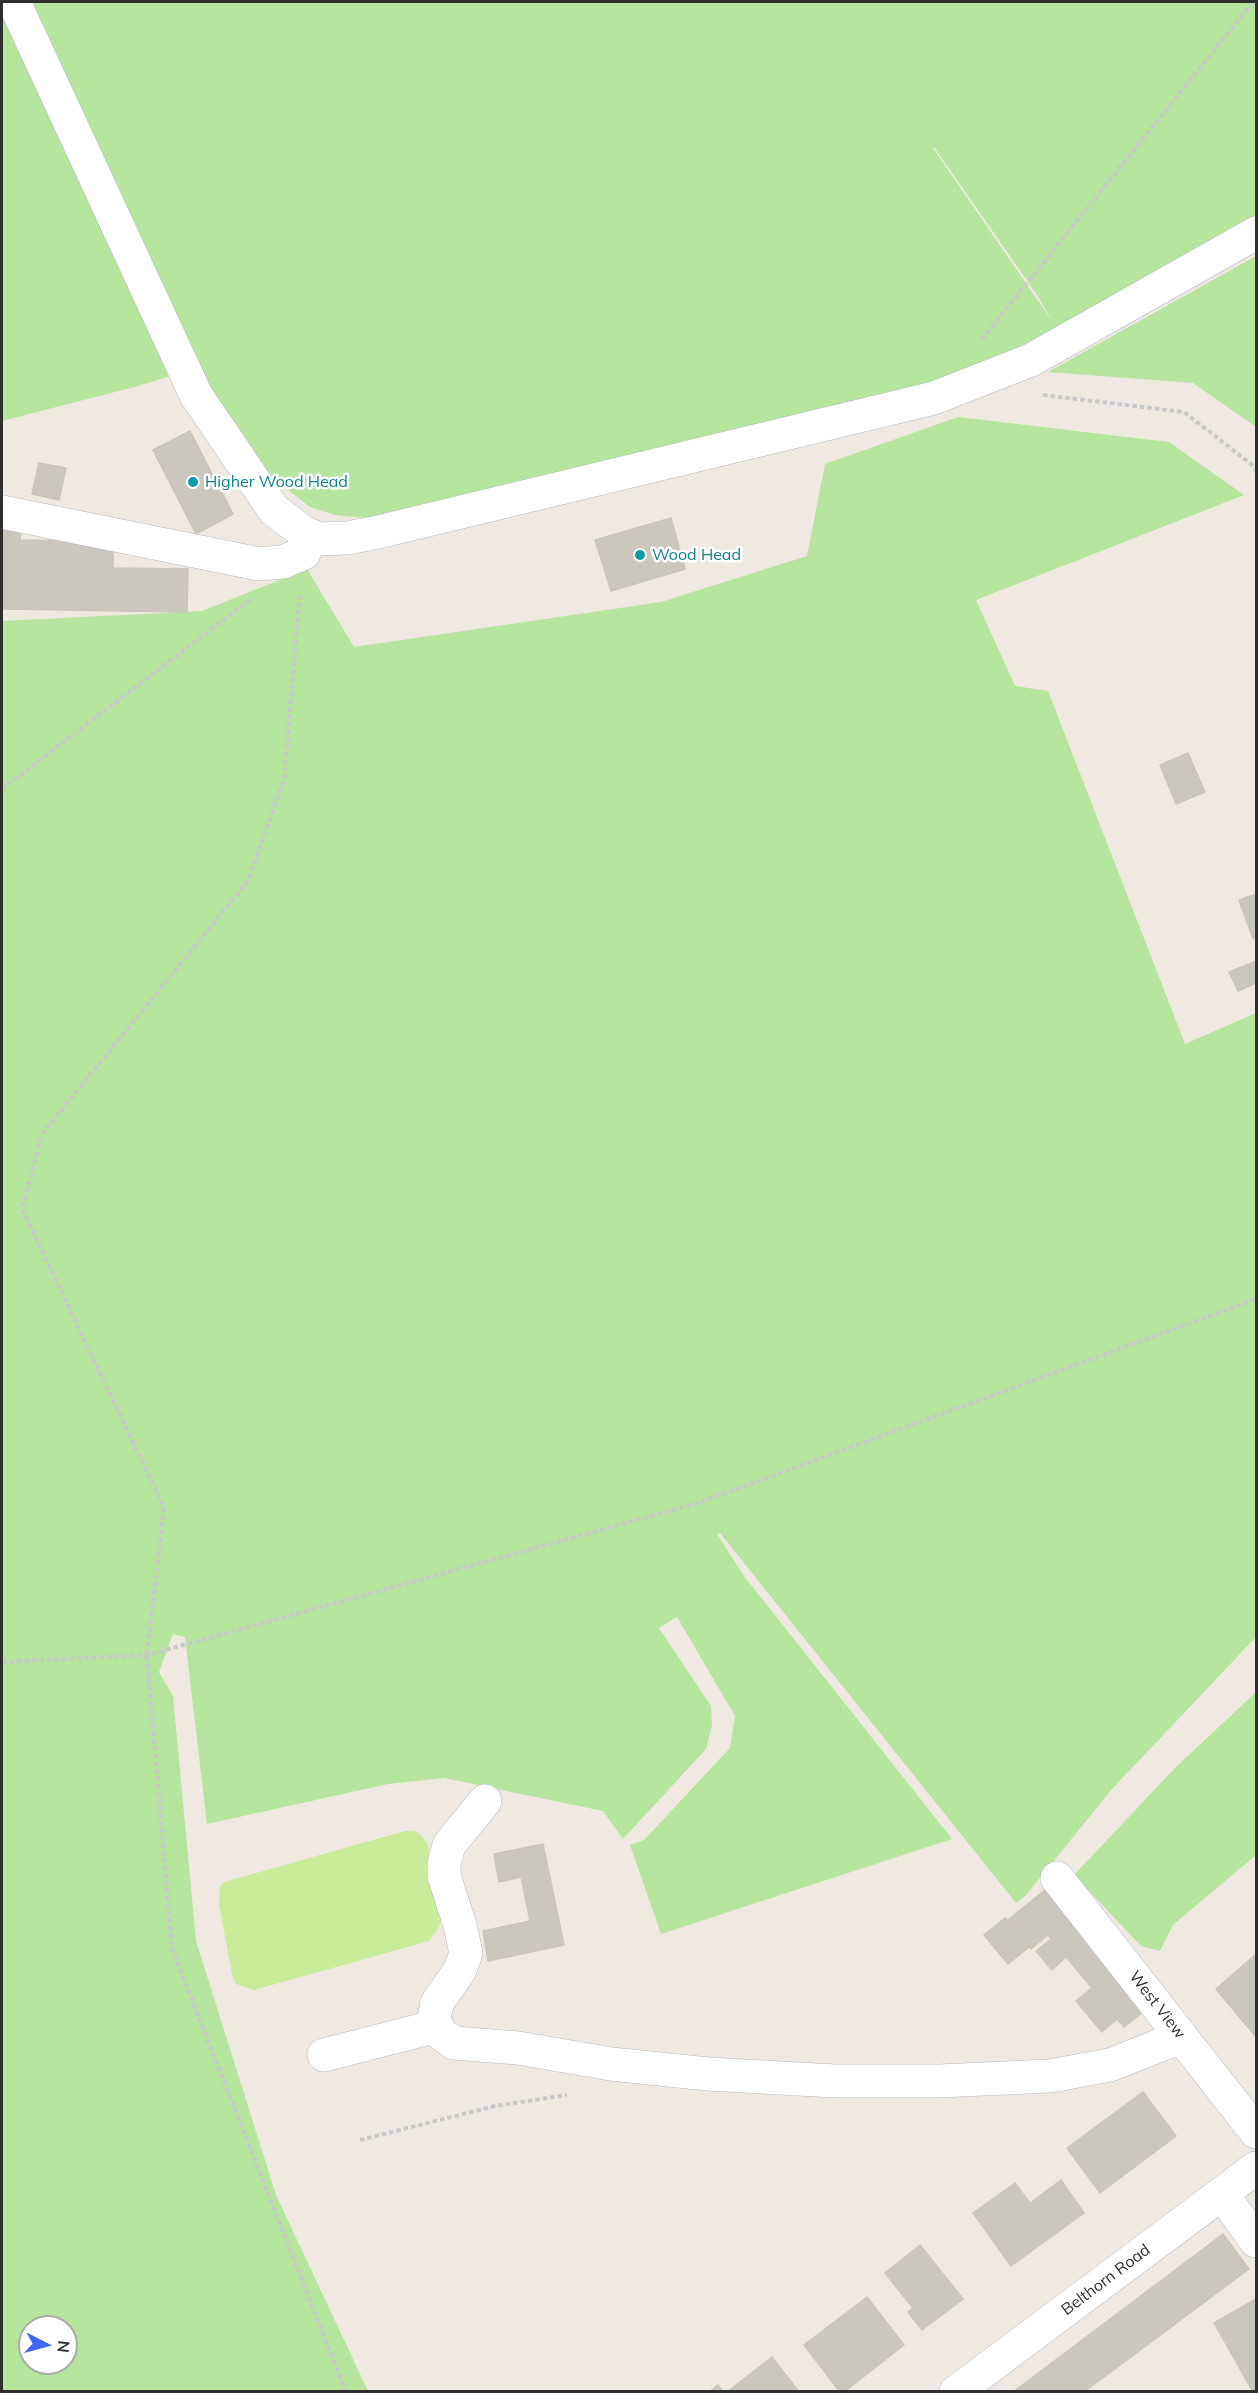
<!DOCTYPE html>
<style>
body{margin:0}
#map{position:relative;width:1258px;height:2393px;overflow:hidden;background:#efe9e1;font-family:Mulish,sans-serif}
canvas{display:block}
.frame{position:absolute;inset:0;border:3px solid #2e2e2e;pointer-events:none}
.north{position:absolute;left:18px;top:2315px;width:60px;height:60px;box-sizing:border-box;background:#fff;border:2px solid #ababab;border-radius:50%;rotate:96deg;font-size:16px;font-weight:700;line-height:24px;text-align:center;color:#2e2e2e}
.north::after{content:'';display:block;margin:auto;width:21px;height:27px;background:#4264fb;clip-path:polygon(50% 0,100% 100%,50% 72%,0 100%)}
</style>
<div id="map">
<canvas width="1258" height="2393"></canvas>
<div class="frame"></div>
<div class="north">N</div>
</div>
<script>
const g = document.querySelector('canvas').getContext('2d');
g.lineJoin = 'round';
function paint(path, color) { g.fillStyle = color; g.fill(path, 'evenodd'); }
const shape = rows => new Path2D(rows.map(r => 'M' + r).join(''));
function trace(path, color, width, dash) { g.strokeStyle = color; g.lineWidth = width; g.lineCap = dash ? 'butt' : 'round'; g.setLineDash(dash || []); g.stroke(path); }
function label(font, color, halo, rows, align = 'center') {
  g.font = font + ' Mulish,sans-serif'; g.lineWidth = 5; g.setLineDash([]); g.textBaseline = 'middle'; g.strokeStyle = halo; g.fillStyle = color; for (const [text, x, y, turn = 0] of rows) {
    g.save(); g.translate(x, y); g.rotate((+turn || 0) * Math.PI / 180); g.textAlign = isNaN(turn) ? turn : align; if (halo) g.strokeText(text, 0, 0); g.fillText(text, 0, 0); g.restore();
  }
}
paint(shape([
 [2,2,180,373,138,386,2,421],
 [30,2,1256,2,1256,225,1149,286,927,395,366,518,335,515,310,507,273,478,228,426],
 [934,147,1037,295,1052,321,933,148],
 [1256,256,1256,427,1193,383,1048,372],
 [958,417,1169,442,1244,495,976,600,1015,686,1048,691,1185,1044,1256,1013,1256,1637,1112,1789,1026,1895,1016,1903,720,1533,717,1534,744,1576,952,1839,661,1934,630,1845,644,1840,730,1748,735,1716,677,1617,659,1628,711,1706,712,1725,706,1749,623,1839,603,1811,444,1778,388,1784,207,1824,185,1637,173,1634,159,1672,173,1696,196,1941,276,2195,368,2391,2,2391,2,621,202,611,307,569,354,647,661,602,807,556,825,464],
 [30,2327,66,2327,66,2363,30,2363],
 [1256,1692,1256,1855,1173,1925,1160,1951,1141,1946,1074,1875,1175,1768]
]), '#b6e59e');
paint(shape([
 [405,1831,414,1831,420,1834,427,1843,442,1918,439,1927,429,1941,254,1990,236,1984,232,1974,219,1904,220,1887,224,1882]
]), '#c9ec9a');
const building = shape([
 [190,431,233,514,196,534,153,450,190,431],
 [39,463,66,468,59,500,32,494,39,463],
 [671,518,685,569,611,591,595,540,671,518],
 [2,528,21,528,20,540,113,541,113,568,188,569,187,612,2,609,2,528],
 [1188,753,1205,792,1176,804,1160,765,1188,753],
 [1256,894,1256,937,1253,939,1239,900,1256,894],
 [1254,962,1256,968,1256,983,1238,991,1229,972,1254,962],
 [543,1844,564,1945,488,1961,483,1931,530,1921,521,1877,499,1882,494,1854,543,1844],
 [1051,1885,1075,1913,1031,1949,1008,1920,1051,1885],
 [1075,1913,1109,1955,1082,1976,1066,1957,1052,1970,1036,1951,1051,1939,1048,1935,1075,1913],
 [1005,1918,1029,1947,1008,1964,984,1935,1005,1918],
 [1256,1954,1256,2037,1216,1989,1256,1954],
 [1109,1955,1151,2006,1124,2027,1117,2019,1102,2032,1076,2001,1092,1988,1082,1976,1109,1955],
 [1143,2092,1176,2136,1100,2193,1067,2148,1143,2092],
 [1061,2180,1084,2213,1011,2266,973,2213,1015,2183,1030,2203,1061,2180],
 [1223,2234,1249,2269,1084,2392,1013,2392,1223,2234],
 [920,2245,963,2299,922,2330,908,2312,913,2308,885,2273,920,2245],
 [867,2297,904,2345,844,2392,840,2392,804,2345,867,2297],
 [1256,2299,1256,2392,1253,2392,1214,2323,1256,2299],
 [772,2357,799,2392,727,2392,772,2357],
 [718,2385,723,2392,709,2392,718,2385]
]);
paint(building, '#cbc7bf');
trace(building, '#cbc5ba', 1.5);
const minor = shape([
 [14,2,196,395,274,510,303,532,319,539,347,538,374,533,934,398,1031,360,1256,233],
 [2,512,259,564,283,562,304,553,312,536],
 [485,1801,449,1845,444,1864,444,1876,460,1925,466,1953,460,1970,437,2003,434,2019,440,2033,454,2043,518,2048,611,2064,708,2074,835,2081,939,2081,1050,2076,1110,2065,1181,2037],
 [1057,1878,1256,2132],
 [324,2055,437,2026],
 [1222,2194,1256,2241],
 [956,2392,1256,2168]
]);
trace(minor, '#b4b7c1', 34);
trace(shape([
 [982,339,1253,2],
 [1043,395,1184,412,1251,464,1256,471],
 [300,595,284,780,248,881,42,1134,22,1209,164,1507,147,1655,172,1949,346,2392],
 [2,789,251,599],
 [2,1662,147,1655,698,1503,1256,1299],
 [360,2140,495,2106,567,2095]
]), '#c9c9c9', 4, [4.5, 3]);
trace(minor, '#fff', 33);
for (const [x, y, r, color] of [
 [193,482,6,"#0f9aa8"],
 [640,555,6,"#0f9aa8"]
]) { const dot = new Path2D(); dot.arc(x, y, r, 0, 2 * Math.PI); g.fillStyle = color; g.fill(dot); trace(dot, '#fff', 2); }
label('16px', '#0d838f', '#fff', [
 ["Higher Wood Head",205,482],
 ["Wood Head",652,555]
], 'left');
label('16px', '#2e2e2e', '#fff', [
 ["West View",1157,2005,52],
 ["Belthorn Road",1106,2280,-37]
]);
</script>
